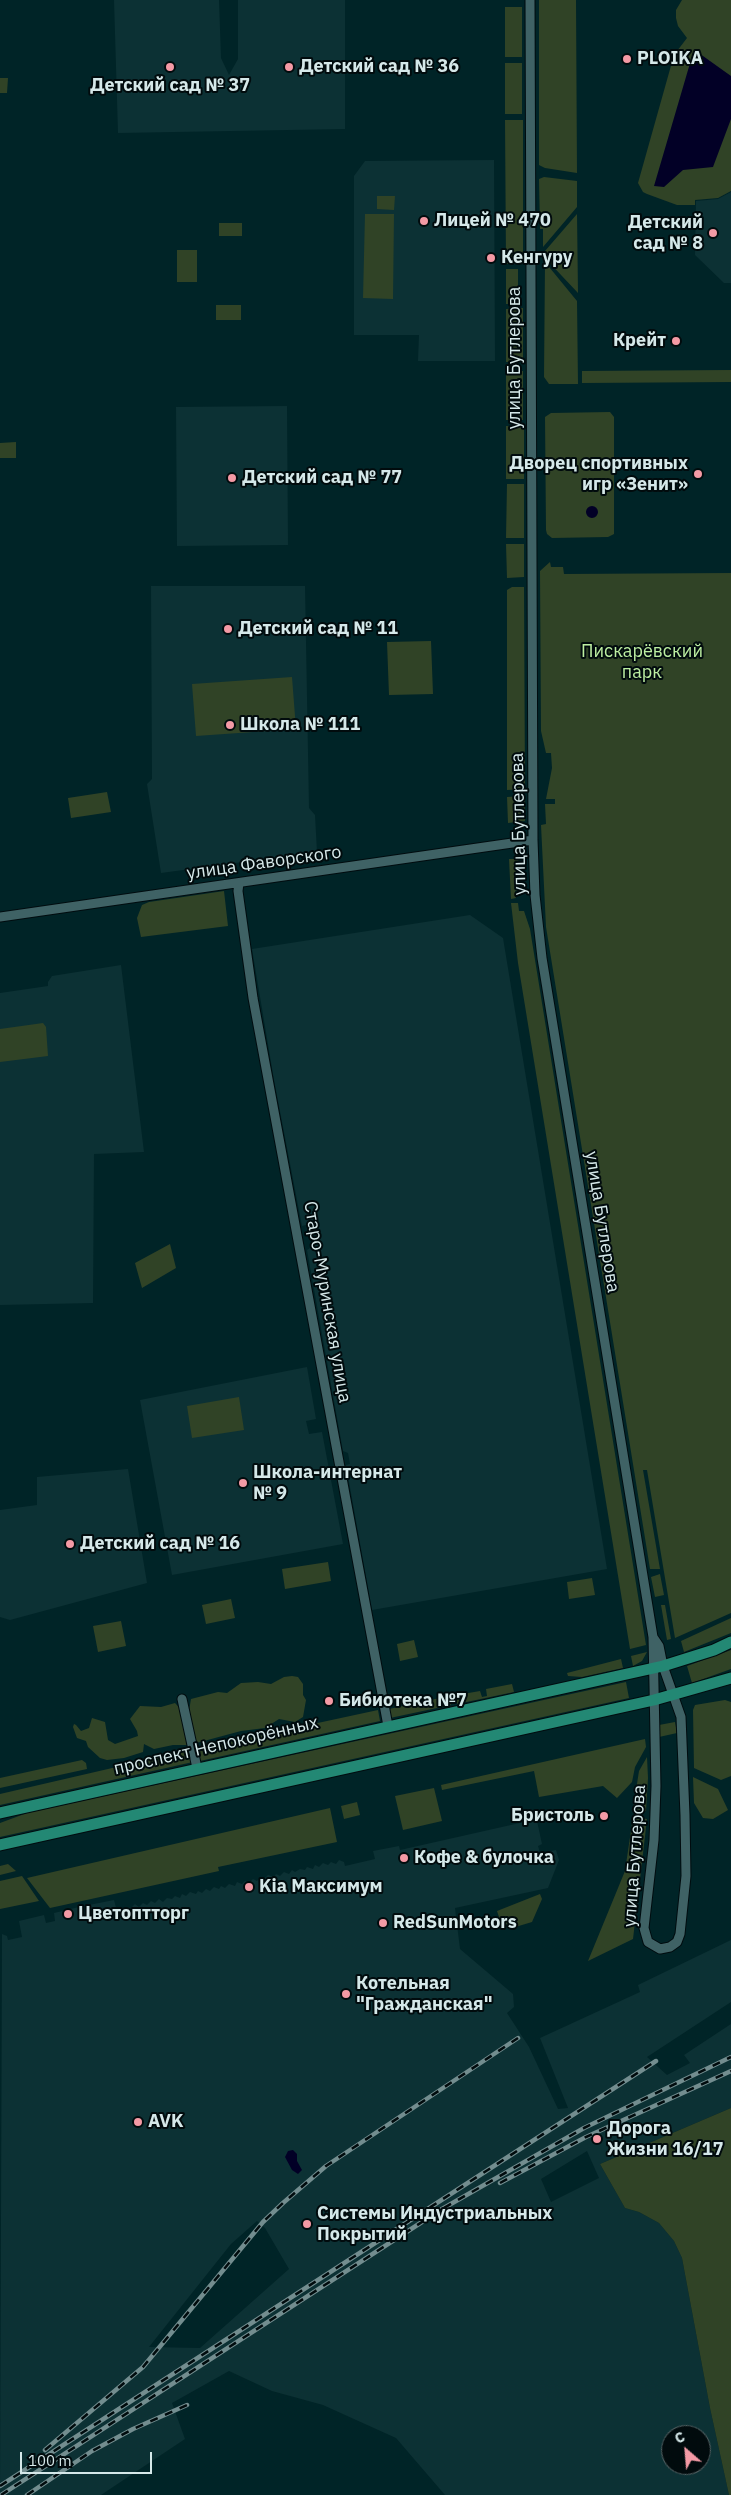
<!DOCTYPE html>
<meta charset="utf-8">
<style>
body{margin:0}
#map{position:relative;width:731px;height:2495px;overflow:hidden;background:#002427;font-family:"IBM Plex Sans",sans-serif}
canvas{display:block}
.north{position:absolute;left:661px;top:2425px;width:50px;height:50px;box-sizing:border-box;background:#010b0d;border:1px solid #566365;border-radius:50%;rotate:333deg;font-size:14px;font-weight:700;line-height:20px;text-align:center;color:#d5e8e9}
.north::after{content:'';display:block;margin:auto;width:18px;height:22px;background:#f49aa5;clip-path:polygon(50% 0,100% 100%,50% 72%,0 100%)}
.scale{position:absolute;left:20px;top:2452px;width:132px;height:22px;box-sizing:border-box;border:2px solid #d5e8e9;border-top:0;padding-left:6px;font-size:15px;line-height:18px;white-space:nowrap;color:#d5e8e9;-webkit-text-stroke:4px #010b0d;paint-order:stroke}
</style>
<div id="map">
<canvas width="731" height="2495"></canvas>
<div class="north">С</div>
<div class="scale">100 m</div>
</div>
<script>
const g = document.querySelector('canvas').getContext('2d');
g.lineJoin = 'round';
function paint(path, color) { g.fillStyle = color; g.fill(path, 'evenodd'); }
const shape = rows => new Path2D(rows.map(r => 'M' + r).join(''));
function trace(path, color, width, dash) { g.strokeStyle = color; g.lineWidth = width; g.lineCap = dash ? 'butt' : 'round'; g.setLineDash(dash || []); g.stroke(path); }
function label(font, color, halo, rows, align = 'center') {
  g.font = font + ' "IBM Plex Sans",sans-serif'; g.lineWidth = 4; g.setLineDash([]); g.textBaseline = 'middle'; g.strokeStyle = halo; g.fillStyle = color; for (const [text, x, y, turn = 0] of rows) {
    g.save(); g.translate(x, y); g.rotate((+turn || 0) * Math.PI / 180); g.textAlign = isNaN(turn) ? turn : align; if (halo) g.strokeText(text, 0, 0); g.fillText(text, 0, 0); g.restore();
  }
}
paint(shape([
 [114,0,219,0,221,58,229,75,238,59,238,0,345,0,345,129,118,133],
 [494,160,495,361,418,361,419,335,354,335,354,176,365,161],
 [731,192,731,283,724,283,695,255,696,201,718,199],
 [287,406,288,545,177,546,176,407],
 [151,586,305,586,309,808,315,815,317,852,161,873,147,784,152,779],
 [470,915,503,938,607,1569,372,1610,346,1465,350,1464,348,1453,343,1451,307,1250,318,1243,316,1235,314,1223,302,1226,274,1080,252,949],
 [121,965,144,1152,94,1154,93,1303,0,1305,0,993,48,986,48,982,52,976],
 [307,1367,316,1419,306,1421,309,1434,322,1432,343,1544,172,1575,140,1400],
 [128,1469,147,1583,10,1620,0,1617,0,1510,37,1505,37,1477],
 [533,1820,537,1821,542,1844,538,1846,540,1853,556,1850,559,1860,548,1888,455,1908,460,1949,513,1994,514,2007,507,2013,529,2047,558,2109,568,2108,540,2038,640,1992,638,1985,731,1940,731,2002,647,2057,667,2075,690,2063,684,2055,731,2024,731,2108,600,2164,625,2208,639,2212,659,2223,674,2241,682,2258,710,2408,729,2495,445,2495,396,2438,323,2405,272,2391,229,2371,172,2403,185,2439,101,2495,0,2495,2,1934,7,1936,8,1940,22,1937,19,1921,44,1915,46,1923,55,1921,54,1913,79,1907,81,1915,91,1913,89,1905,114,1900,118,1915,132,1912,131,1908,135,1904,139,1907,143,1903,147,1905,151,1901,155,1903,159,1899,163,1902,167,1898,172,1899,175,1896,180,1898,182,1894,186,1896,190,1892,196,1894,198,1891,202,1893,206,1889,210,1891,214,1887,219,1889,221,1886,225,1888,229,1884,235,1886,237,1882,242,1884,245,1881,249,1883,253,1879,257,1881,261,1877,264,1879,268,1875,274,1877,276,1874,280,1876,284,1872,289,1874,292,1870,295,1872,300,1869,305,1870,307,1867,313,1869,315,1865,319,1867,323,1863,328,1865,331,1862,336,1864,339,1860,344,1862,345,1866,375,1859,373,1851,399,1846,400,1850],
 [587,2151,599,2178,551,2202,541,2179],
 [257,2221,265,2228,289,2269,200,2348,149,2347,231,2244],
 [671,2435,701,2435,701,2465,671,2465]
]), '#0c3134');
paint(shape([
 [539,0,576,0,577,173,545,168,539,165],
 [682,0,731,0,731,191,718,198,695,200,695,205,677,205,647,194,643,192,638,183,674,55,687,38,678,26,676,18,676,10],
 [505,7,522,7,522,57,505,57],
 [505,63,522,63,522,114,505,114],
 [0,78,8,78,7,93,0,93],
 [505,120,523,120,523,264,506,264],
 [544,177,577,181,577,207,543,247,543,229,540,229,539,179],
 [377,196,395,196,394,210,377,209],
 [365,214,394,214,393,299,363,298],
 [577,214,578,293,545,258,545,251],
 [219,223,242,223,242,236,219,236],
 [177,250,197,250,197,282,177,282],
 [545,262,577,301,578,384,549,384,544,377],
 [506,269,518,269,518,304,506,304],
 [216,305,241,305,241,320,216,320],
 [523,308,523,362,506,362,506,309],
 [731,370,731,382,582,383,582,371],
 [506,371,523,371,523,420,506,420],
 [610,412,614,417,614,534,608,537,552,538,547,534,546,530,545,417,551,413],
 [506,426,524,426,524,479,506,479],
 [16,442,16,458,0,458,0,443],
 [507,484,524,484,524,538,506,538],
 [506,544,524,544,524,577,507,578],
 [550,562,551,567,563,567,564,574,731,573,731,1613,675,1638,647,1470,643,1470,660,1569,650,1569,546,927,541,825,546,824,545,804,555,804,555,799,546,799,552,768,551,753,546,753,541,731,540,571],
 [512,587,524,587,525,789,507,790,507,590],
 [431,641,433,694,389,695,387,642],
 [292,677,296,729,196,736,192,684],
 [107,792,111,812,71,818,68,798],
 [525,796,525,821,508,823,507,797],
 [509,859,517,859,520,862,521,879,518,890,515,891,516,898,511,899],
 [224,891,228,926,141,937,137,918,142,905,149,902],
 [511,903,518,903,519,911,524,911,530,929,646,1645,630,1649,518,963],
 [43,1023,46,1027,48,1056,0,1062,0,1029],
 [170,1244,176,1268,142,1288,135,1263],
 [239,1397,244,1430,192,1438,187,1406],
 [328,1562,331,1581,285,1589,282,1569],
 [660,1574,664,1595,655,1597,651,1577],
 [592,1578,595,1595,569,1599,567,1582],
 [231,1599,235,1618,206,1624,202,1605],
 [661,1605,665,1605,671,1639,667,1640],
 [731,1618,731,1633,684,1652,681,1641],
 [121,1621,126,1646,98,1652,93,1626],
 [414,1640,418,1657,400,1661,397,1644],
 [731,1650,731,1669,692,1683,687,1666],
 [647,1652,642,1661,633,1666,631,1656],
 [621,1659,623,1668,582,1677,568,1676,567,1673],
 [292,1676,298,1677,303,1684,303,1695,306,1700,303,1717,295,1722,279,1719,265,1728,241,1731,189,1745,173,1745,154,1749,144,1744,143,1752,124,1758,107,1760,100,1758,88,1747,86,1741,77,1738,73,1727,74,1724,76,1725,81,1731,89,1728,92,1718,105,1722,108,1740,115,1744,138,1736,137,1731,130,1719,140,1706,161,1707,175,1703,185,1714,189,1711,191,1699,218,1692,227,1693,241,1683,258,1682,271,1684,284,1677],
 [626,1682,629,1698,0,1837,0,1823,27,1813],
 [512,1684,514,1692,457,1704,457,1695,480,1691,482,1697,487,1696,486,1689],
 [449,1696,451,1705,390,1718,389,1709],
 [725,1700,731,1702,731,1776,721,1780,694,1768,693,1710,695,1705],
 [378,1710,380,1721,200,1761,197,1749],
 [675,1722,677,1733,659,1737,659,1725],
 [645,1739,646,1747,635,1767,632,1782,617,1798,603,1786,539,1797,534,1771,442,1790,441,1785],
 [190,1750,193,1762,0,1805,0,1794],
 [647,1757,648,1778,646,1811,633,1809,639,1771],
 [82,1760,86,1763,87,1769,0,1788,0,1778],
 [693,1777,718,1789,728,1810,713,1819,703,1818,694,1803],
 [434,1788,442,1821,403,1830,395,1796],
 [357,1802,360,1815,344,1819,341,1806],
 [330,1808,337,1842,218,1867,219,1871,50,1908,27,1878],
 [633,1817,647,1819,633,1939,588,1961,625,1871],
 [8,1864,16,1871,0,1875,0,1866],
 [22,1876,39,1901,0,1909,0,1881],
 [540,1894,542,1899,532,1922,512,1928,500,1920,497,1911],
 [731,2108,731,2495,729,2495,710,2408,682,2258,674,2241,659,2223,639,2212,625,2208,600,2164]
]), '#304326');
paint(shape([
 [696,51,731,76,731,119,713,167,683,170,664,187,654,186,693,53],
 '586 512a6 6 0 1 1 12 0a6 6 0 1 1-12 0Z',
 [293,2150,297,2154,297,2161,302,2170,298,2174,292,2170,285,2157,288,2151]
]), '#020026');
const minor = shape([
 [530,0,533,840,535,895,542,958,653,1637,656,1786,654,1840,644,1928,648,1942,660,1949,670,1947,677,1942,680,1934,686,1876,685,1815,681,1717,663,1666,659,1646,653,1637],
 [239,883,238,891,253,998,388,1726],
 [0,917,533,840],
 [182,1699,197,1768]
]);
const major = shape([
 [0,1813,663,1666,714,1650,731,1642],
 [0,1845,654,1700,731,1678]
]);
trace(minor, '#000c0f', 11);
trace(major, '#000c0f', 13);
trace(minor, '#3f6265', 9);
trace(major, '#238874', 11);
const rail = shape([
 [500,2183,586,2137,731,2071],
 [45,2450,143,2367,263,2222,283,2203,326,2166,518,2038],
 [0,2486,656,2061],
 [1,2495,442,2209,584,2128,731,2057],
 [27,2495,92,2451,133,2429,187,2405]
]);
trace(rail, '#738d8f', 4.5);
trace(rail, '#010b0d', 2.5, [8]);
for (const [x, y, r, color] of [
 [627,59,5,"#f49aa5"],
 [170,67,5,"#f49aa5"],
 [289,67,5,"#f49aa5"],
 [424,221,5,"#f49aa5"],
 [713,233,5,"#f49aa5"],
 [491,258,5,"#f49aa5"],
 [676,341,5,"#f49aa5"],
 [698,474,5,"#f49aa5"],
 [232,478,5,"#f49aa5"],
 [228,629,5,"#f49aa5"],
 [230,725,5,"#f49aa5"],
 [243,1483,5,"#f49aa5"],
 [70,1544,5,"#f49aa5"],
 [329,1701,5,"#f49aa5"],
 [604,1816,5,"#f49aa5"],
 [404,1858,5,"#f49aa5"],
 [249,1887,5,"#f49aa5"],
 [68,1914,5,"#f49aa5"],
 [383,1923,5,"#f49aa5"],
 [346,1994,5,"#f49aa5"],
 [138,2122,5,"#f49aa5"],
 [597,2139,5,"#f49aa5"],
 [307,2224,5,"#f49aa5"]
]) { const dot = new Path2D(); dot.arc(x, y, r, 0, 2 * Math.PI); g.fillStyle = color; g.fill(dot); trace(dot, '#010b0d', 2); }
label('bold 18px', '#d5e8e9', '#010b0d', [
 ["PLOIKA",637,59],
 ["Детский сад № 36",299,67],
 ["Детский сад № 37",170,86,"center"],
 ["Лицей № 470",434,221],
 ["Детский",703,223,"right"],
 ["сад № 8",703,244,"right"],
 ["Кенгуру",501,258],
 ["Крейт",666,341,"right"],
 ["Дворец спортивных",688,464,"right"],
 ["игр «Зенит»",688,485,"right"],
 ["Детский сад № 77",242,478],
 ["Детский сад № 11",238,629],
 ["Школа № 111",240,725],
 ["Школа-интернат",253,1473],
 ["№ 9",253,1494],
 ["Детский сад № 16",80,1544],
 ["Бибиотека №7",339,1701],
 ["Бристоль",594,1816,"right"],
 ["Кофе & булочка",414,1858],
 ["Kia Максимум",259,1887],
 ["Цветоптторг",78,1914],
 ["RedSunMotors",393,1923],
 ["Котельная",356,1984],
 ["\"Гражданская\"",356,2005],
 ["AVK",148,2122],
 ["Дорога",607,2129],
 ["Жизни 16/17",607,2150],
 ["Системы Индустриальных",317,2214],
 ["Покрытий",317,2235]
], 'left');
label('18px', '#d5e8e9', '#010b0d', [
 ["улица Бутлерова",515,358,-90],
 ["улица Бутлерова",519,824,-91],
 ["улица Фаворского",264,863,-8],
 ["улица Бутлерова",602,1222,81],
 ["Старо-Муринская улица",327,1302,80],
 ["проспект Непокорённых",216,1746,-13],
 ["улица Бутлерова",635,1856,-86]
]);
label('18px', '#bdefa2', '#010b0d', [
 ["Пискарёвский",642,652],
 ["парк",642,673]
]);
</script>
